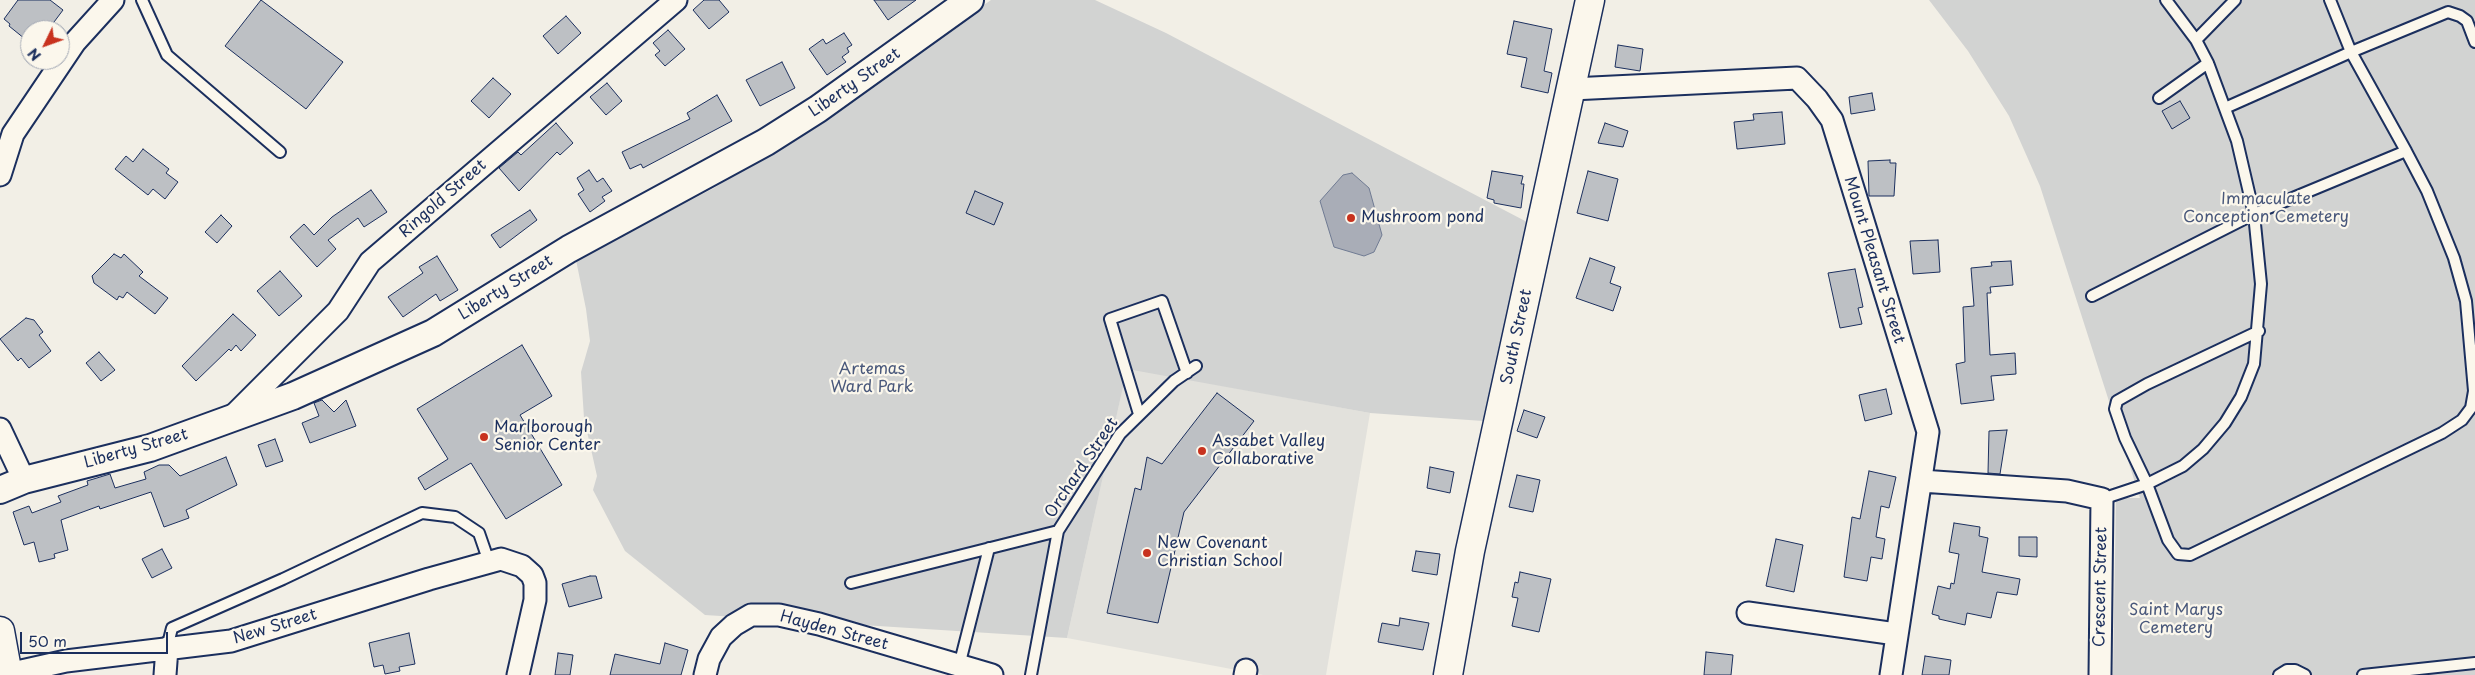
<!DOCTYPE html>
<style>
body{margin:0}
#map{position:relative;width:2475px;height:675px;overflow:hidden;background:#f2efe6;font-family:"Playpen Sans",sans-serif}
canvas{display:block}
.north{position:absolute;left:20px;top:20px;width:50px;height:50px;box-sizing:border-box;background:#fbf7ec;border:1px solid #a1a7b3;border-radius:50%;rotate:228deg;font-size:14px;font-weight:700;line-height:20px;text-align:center;color:#1b2f5e}
.north::after{content:'';display:block;margin:auto;width:18px;height:22px;background:#c8321e;clip-path:polygon(50% 0,100% 100%,50% 72%,0 100%)}
.scale{position:absolute;left:20px;top:632px;width:148px;height:22px;box-sizing:border-box;border:2px solid #1b2f5e;border-top:0;padding-left:6px;font-size:15px;line-height:18px;white-space:nowrap;color:#1b2f5e;-webkit-text-stroke:4px #fbf7ec;paint-order:stroke}
</style>
<div id="map">
<canvas width="2475" height="675"></canvas>
<div class="north">N</div>
<div class="scale">50 m</div>
</div>
<script>
const g = document.querySelector('canvas').getContext('2d');
g.lineJoin = 'round';
function paint(path, color) { g.fillStyle = color; g.fill(path, 'evenodd'); }
const shape = rows => new Path2D(rows.map(r => 'M' + r).join(''));
function trace(path, color, width, dash) { g.strokeStyle = color; g.lineWidth = width; g.lineCap = dash ? 'butt' : 'round'; g.setLineDash(dash || []); g.stroke(path); }
function label(font, color, halo, rows, align = 'center') {
  g.font = font + ' "Playpen Sans",sans-serif'; g.lineWidth = 4.5; g.setLineDash([]); g.textBaseline = 'middle'; g.strokeStyle = halo; g.fillStyle = color; for (const [text, x, y, turn = 0] of rows) {
    g.save(); g.translate(x, y); g.rotate((+turn || 0) * Math.PI / 180); g.textAlign = isNaN(turn) ? turn : align; if (halo) g.strokeText(text, 0, 0); g.fillText(text, 0, 0); g.restore();
  }
}
paint(shape([
 [1127,368,1370,413,1326,675,1263,675,1067,638]
]), '#e2e1dc');
paint(shape([
 [991,0,1095,0,1166,33,1527,222,1483,421,1370,413,1127,369,1067,638,705,615,625,551,593,490,597,476,584,418,581,372,590,341,586,309,576,260,714,188,814,125],
 [1929,0,2475,0,2475,675,2113,675,2116,498,2140,498,2040,186,2009,116,1968,51]
]), '#d2d3d2');
const water = shape([
 [1352,173,1369,188,1382,235,1374,252,1364,256,1334,247,1320,201,1343,175,1352,173]
]);
paint(water, '#a9adb7');
trace(water, '#707b93', 1);
const building = shape([
 [18,0,50,0,63,10,48,30,30,30,30,43,9,26,10,24,4,19,18,0],
 [261,0,343,62,306,109,225,46,261,0],
 [704,0,719,0,729,12,709,29,693,10,704,0],
 [874,0,916,0,888,20,874,0],
 [566,16,581,33,558,54,543,36,566,16],
 [1514,21,1552,29,1544,71,1552,73,1548,93,1521,87,1527,58,1507,54,1514,21],
 [668,30,685,49,665,66,655,55,660,51,653,43,668,30],
 [844,33,852,45,847,48,849,52,842,57,846,62,827,75,809,49,823,39,826,44,844,33],
 [1618,45,1643,49,1640,71,1615,67,1618,45],
 [782,62,795,88,760,106,746,80,782,62],
 [493,78,511,94,489,118,471,101,493,78],
 [607,83,622,101,606,115,590,97,607,83],
 [1872,93,1875,110,1851,114,1849,97,1872,93],
 [717,95,732,121,643,168,641,164,630,169,622,152,690,119,687,113,717,95],
 [2180,101,2190,118,2172,129,2162,111,2180,101],
 [1782,112,1785,144,1737,149,1734,122,1754,120,1753,114,1782,112],
 [556,123,573,143,560,155,557,152,519,191,499,168,518,152,521,155,556,123],
 [1605,123,1628,131,1623,147,1598,143,1605,123],
 [143,149,169,169,166,173,178,182,165,199,153,189,148,195,115,169,126,156,133,162,143,149],
 [1890,160,1890,163,1896,163,1894,196,1869,196,1868,161,1890,160],
 [589,170,597,182,603,178,612,191,602,197,605,201,590,212,578,194,584,190,577,178,589,170],
 [1492,171,1523,176,1521,184,1524,184,1521,208,1494,203,1494,200,1487,198,1492,171],
 [1588,171,1618,179,1608,221,1577,213,1588,171],
 [371,190,387,212,364,227,358,218,328,240,336,249,317,267,290,237,304,224,314,235,332,217,371,190],
 [975,191,1003,203,994,225,966,213,975,191],
 [530,210,537,220,500,248,491,235,530,210],
 [221,215,232,226,217,243,205,232,221,215],
 [1938,240,1940,272,1913,274,1910,241,1938,240],
 [114,254,121,258,124,254,143,272,139,276,168,298,155,314,127,292,123,298,119,296,117,300,94,283,92,276,114,254],
 [437,256,458,290,440,301,436,294,403,317,388,297,423,273,419,267,437,256],
 [1590,258,1615,267,1610,283,1621,287,1613,311,1576,298,1590,258],
 [2011,261,2013,285,1990,287,1991,293,1987,293,1990,355,2015,353,2016,374,1991,376,1994,400,1961,404,1956,364,1965,362,1963,307,1974,306,1971,268,1992,266,1991,262,2011,261],
 [1855,269,1863,307,1858,308,1862,324,1840,328,1828,273,1855,269],
 [280,271,302,296,279,316,257,291,280,271],
 [233,314,256,335,241,351,236,345,231,351,229,349,196,381,182,366,233,314],
 [26,318,34,320,43,332,39,335,51,351,29,368,21,358,18,361,0,339,26,318],
 [522,345,552,396,520,415,562,485,506,519,471,463,425,490,418,478,448,459,417,409,522,345],
 [99,352,115,370,101,381,86,363,99,352],
 [1886,389,1892,414,1865,421,1859,395,1886,389],
 [1217,393,1254,421,1184,512,1158,623,1107,613,1135,488,1141,490,1147,457,1162,464,1217,393],
 [322,400,334,412,346,400,356,426,310,443,302,423,319,416,314,403,322,400],
 [1524,410,1545,417,1537,438,1517,431,1524,410],
 [2007,430,2000,474,1988,473,1989,431,2007,430],
 [275,439,283,461,266,467,258,445,275,439],
 [226,457,237,485,186,510,189,518,164,527,151,492,100,509,99,506,61,520,68,550,54,554,55,558,39,562,34,542,24,545,13,512,29,506,32,513,61,502,58,496,88,485,87,481,110,474,115,488,146,479,144,472,159,465,169,465,180,476,226,457],
 [1430,467,1454,472,1450,493,1427,488,1430,467],
 [1869,471,1896,477,1889,508,1881,506,1876,537,1885,539,1882,559,1871,557,1867,581,1844,577,1852,517,1860,519,1869,471],
 [1517,475,1540,480,1533,512,1509,507,1517,475],
 [1954,523,1980,527,1979,536,1988,538,1982,572,2020,579,2017,595,1997,592,1991,618,1967,613,1965,625,1939,619,1939,616,1932,614,1938,586,1950,589,1951,583,1954,584,1959,554,1949,552,1954,523],
 [2019,537,2037,537,2037,557,2019,556,2019,537],
 [1776,539,1803,545,1794,592,1766,586,1776,539],
 [162,549,172,568,152,578,142,559,162,549],
 [1416,551,1440,554,1437,575,1412,571,1416,551],
 [1520,572,1551,579,1539,632,1512,626,1518,598,1512,597,1515,582,1518,583,1520,572],
 [590,576,596,576,602,598,569,607,562,584,590,576],
 [1400,618,1429,623,1423,650,1378,642,1382,623,1399,626,1400,618],
 [409,633,415,664,399,667,400,671,385,674,383,665,374,667,369,643,409,633],
 [665,643,688,650,681,675,610,675,615,654,660,664,665,643],
 [1706,652,1733,655,1731,675,1704,675,1706,652],
 [558,653,573,655,570,675,555,675,558,653],
 [1925,656,1951,660,1949,675,1922,675,1925,656]
]);
paint(building, '#bdc0c4');
trace(building, '#1b2f5e', 1);
const service = shape([
 [142,0,167,55,280,152],
 [2166,0,2196,40],
 [2208,63,2237,141,2254,214,2406,151,2351,52,2330,0],
 [2159,98,2208,63,2196,40,2235,0],
 [2225,108,2351,52,2448,12,2460,16,2467,21,2475,42],
 [2092,296,2254,214,2261,284,2254,364,2241,397,2225,423,2203,449,2183,466,2147,484,2168,540,2178,554,2190,555,2442,433,2462,420,2471,408,2474,391,2466,301,2454,258,2427,191,2406,151],
 [1139,414,1110,319,1162,301,1187,373],
 [2102,499,2147,484,2125,438,2115,409,2117,401,2147,384,2259,331],
 [851,583,1058,531],
 [167,648,172,628,283,579,422,513,455,517,479,533,489,562],
 [959,666,989,548],
 [1031,675,1058,531,1120,434,1174,381,1196,366],
 [2279,675,2287,670,2295,670,2305,675],
 [2363,675,2475,663]
]);
const minor = shape([
 [1572,89,1797,78,1817,99,1832,120,1928,432,1891,675],
 [0,175,13,134,75,42,113,0],
 [231,418,338,311,370,262,676,0],
 [0,429,24,480],
 [1921,481,2067,491,2102,499,2100,675],
 [1748,613,1896,634],
 [8,674,66,661,231,641,429,579,501,559,522,566,532,575,535,583,535,600,518,675],
 [165,675,167,648],
 [705,675,709,659,721,637,734,625,751,615,779,615,819,624,992,675],
 [1245,675,1246,670]
]);
const tertiary = shape([
 [0,490,24,480,150,448,293,396,433,333,569,249,766,142,818,109,970,0]
]);
const secondary = shape([
 [1448,675,1470,551,1590,0]
]);
const primary = shape([
 [0,631,8,675]
]);
trace(service, '#1b2f5e', 14);
trace(minor, '#1b2f5e', 25);
trace(tertiary, '#1b2f5e', 30);
trace(secondary, '#1b2f5e', 31);
trace(primary, '#1b2f5e', 31);
trace(service, '#fbf7ec', 10);
trace(minor, '#fbf7ec', 21);
trace(tertiary, '#fbf7ec', 26);
trace(secondary, '#fbf7ec', 28);
trace(primary, '#fbf7ec', 28);
for (const [x, y, r, color] of [
 [1351,218,5,"#c8321e"],
 [484,437,5,"#c8321e"],
 [1202,451,5,"#c8321e"],
 [1147,553,5,"#c8321e"]
]) { const dot = new Path2D(); dot.arc(x, y, r, 0, 2 * Math.PI); g.fillStyle = color; g.fill(dot); trace(dot, '#fbf7ec', 2); }
label('16px', '#1b2f5e', '#fbf7ec', [
 ["Liberty Street",855,83,-35],
 ["Ringold Street",443,199,-41],
 ["Mount Pleasant Street",1874,260,73],
 ["Liberty Street",506,288,-32],
 ["South Street",1517,337,-78],
 ["Liberty Street",136,449,-16],
 ["Orchard Street",1082,468,-56],
 ["Crescent Street",2101,587,-89],
 ["New Street",275,627,-17],
 ["Hayden Street",834,631,15]
]);
label('16px', '#49587b', '#fbf7ec', [
 ["Immaculate",2266,200],
 ["Conception Cemetery",2266,218],
 ["Artemas",872,370],
 ["Ward Park",872,388],
 ["Saint Marys",2176,611],
 ["Cemetery",2176,629]
]);
label('16px', '#1b2f5e', '#fbf7ec', [
 ["Mushroom pond",1361,218],
 ["Marlborough",494,428],
 ["Senior Center",494,446],
 ["Assabet Valley",1212,442],
 ["Collaborative",1212,460],
 ["New Covenant",1157,544],
 ["Christian School",1157,562]
], 'left');
</script>
